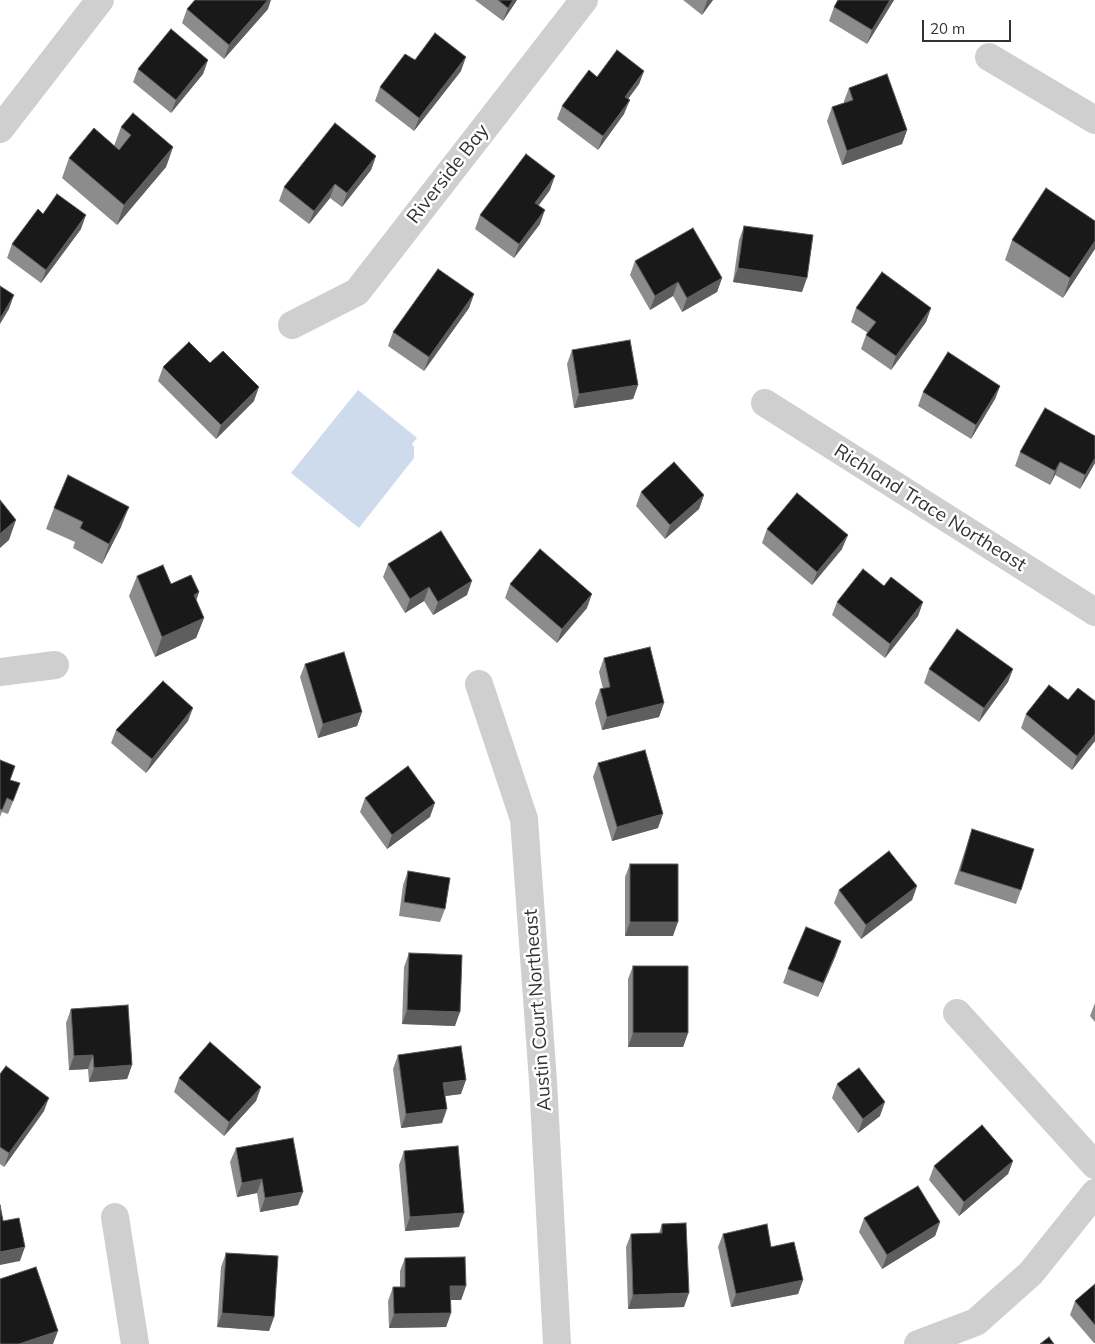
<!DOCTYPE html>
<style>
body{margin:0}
#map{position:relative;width:1095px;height:1344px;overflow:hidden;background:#fff;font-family:Mulish,sans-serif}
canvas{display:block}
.scale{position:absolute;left:922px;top:20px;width:89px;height:22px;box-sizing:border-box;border:2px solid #323232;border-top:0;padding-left:6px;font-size:15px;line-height:18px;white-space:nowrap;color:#323232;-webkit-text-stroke:4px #fff;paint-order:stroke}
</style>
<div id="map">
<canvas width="1095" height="1344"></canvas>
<div class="scale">20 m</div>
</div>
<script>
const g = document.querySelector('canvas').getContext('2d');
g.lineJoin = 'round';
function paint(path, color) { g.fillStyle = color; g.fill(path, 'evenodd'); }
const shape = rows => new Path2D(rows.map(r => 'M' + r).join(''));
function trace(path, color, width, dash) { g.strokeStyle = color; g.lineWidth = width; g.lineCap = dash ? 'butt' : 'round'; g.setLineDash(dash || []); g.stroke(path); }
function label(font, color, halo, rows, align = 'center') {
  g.font = font + ' Mulish,sans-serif'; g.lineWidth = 5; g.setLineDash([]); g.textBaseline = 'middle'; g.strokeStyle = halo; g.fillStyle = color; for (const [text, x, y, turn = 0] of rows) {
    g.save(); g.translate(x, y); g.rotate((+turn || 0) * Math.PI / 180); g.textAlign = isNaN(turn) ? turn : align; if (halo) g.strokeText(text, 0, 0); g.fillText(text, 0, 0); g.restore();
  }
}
paint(shape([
 [358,390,417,438,412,444,414,447,414,458,359,528,291,473]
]), '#cddbed');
trace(shape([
 [989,57,1095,120],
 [0,129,100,0],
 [292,325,357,292,584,0],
 [765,403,1095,612],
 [0,672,55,665],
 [479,684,524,819,543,1081,557,1344],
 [957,1013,1095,1165],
 [115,1217,135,1344],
 [918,1344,976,1322,1031,1273,1095,1193]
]), '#cfcfcf', 28);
paint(shape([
 [475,0,517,0,503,21],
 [683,0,713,0,702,15],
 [894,0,867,44,829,21,834,7],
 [187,9,268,9,224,59,182,23],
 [208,60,203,74,171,113,133,82,138,69],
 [415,60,461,71,414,131,375,101,380,87],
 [644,71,639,84,628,99,624,114,598,150,557,119,562,106,597,77],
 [849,88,907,130,902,144,842,165,827,121,832,107,844,103,844,101],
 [121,127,173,147,166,167,117,225,62,178,69,158,114,146],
 [376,156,371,170,342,207,330,198,309,224,279,201,284,187],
 [550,190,539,205,540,224,514,258,475,229,480,215],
 [43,214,81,229,41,283,7,258,12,244],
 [1095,221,1063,298,1005,260,1012,240],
 [744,226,802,292,733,282,739,240],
 [635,261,722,278,717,292,682,312,673,296,650,310,630,275],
 [474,294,469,308,424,371,388,346,393,332],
 [856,308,931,308,926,322,891,370,861,349,866,335,868,333,851,322],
 [572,350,638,385,633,399,574,408,567,364],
 [210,363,254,401,216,439,158,381,163,367],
 [1000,386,995,399,971,439,918,406,923,392],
 [1095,436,1095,463,1080,489,1055,475,1050,485,1015,466,1020,452],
 [641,492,704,495,699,509,665,539,636,506],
 [54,508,121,527,102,564,73,548,75,542,46,529],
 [767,529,842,549,812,585,762,543],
 [388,564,467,595,433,615,424,601,405,613,383,577],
 [137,576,171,584,199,592,196,600,204,618,196,638,155,657,129,596],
 [510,584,587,608,557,643,505,598],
 [884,586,923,602,918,616,885,658,832,615,837,602],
 [604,658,664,703,659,717,602,730,595,703,600,689,603,689,599,672],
 [305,664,362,712,357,726,318,738,300,677],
 [929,669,1013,669,1008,682,979,722,924,683],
 [1068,700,1095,741,1072,770,1021,728,1026,714],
 [188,721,146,773,111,743,116,730],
 [0,760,10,780,15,797,8,814,2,812,0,817],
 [598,763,658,828,612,841,593,777],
 [365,798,430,817,387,849,360,812],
 [972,829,1021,890,1016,904,954,884],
 [630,864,673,936,625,936,625,877],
 [408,871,445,909,440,922,399,916,403,885],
 [917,886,912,900,861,939,834,903,839,890],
 [409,953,455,1026,402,1024,404,967],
 [836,955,818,997,783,983,788,969],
 [633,966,688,1033,683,1047,628,1047,628,979],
 [1095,1003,1095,1022,1090,1016],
 [71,1009,132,1065,127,1079,89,1082,88,1069,69,1070,66,1023],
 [398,1055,461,1094,445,1096,442,1123,401,1128,393,1069],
 [0,1074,44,1111,4,1167,0,1164],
 [179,1078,261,1087,256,1101,224,1136,174,1092],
 [837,1084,880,1116,858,1133,832,1098],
 [236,1148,298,1205,260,1212,257,1193,237,1197,230,1162],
 [404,1151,459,1227,405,1231,399,1165],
 [1013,1161,1008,1174,959,1216,929,1180,934,1166],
 [864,1218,940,1222,935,1236,882,1269,859,1232],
 [662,1224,684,1307,628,1309,626,1247,631,1234,659,1233],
 [723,1234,771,1247,803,1280,798,1294,731,1307,718,1247],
 [226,1253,274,1317,269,1331,217,1327,221,1267],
 [405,1258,466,1286,461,1300,451,1300,451,1313,446,1327,389,1328,388,1301,393,1287,400,1287,400,1271],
 [1095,1284,1095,1343,1094,1343,1070,1315,1075,1301]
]), '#8c8c8c');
paint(shape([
 [268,0,271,0,268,9,224,59,229,45],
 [513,0,517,0,503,21,508,8],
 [707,0,713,0,702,15,707,1],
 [890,0,894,0,867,44,872,30],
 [466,57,461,71,414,131,419,118],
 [208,60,203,74,171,113,176,100],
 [644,71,639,84,620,110,625,97],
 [630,100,624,114,598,150,603,136],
 [907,130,902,144,842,165,847,151],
 [173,147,166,167,117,225,124,205],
 [376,156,371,170,342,207,347,193],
 [555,176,550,190,530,217,535,203],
 [335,184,330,198,309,224,314,211],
 [545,210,540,224,514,258,519,244],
 [86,215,81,229,41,283,46,270],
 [1095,241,1095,249,1063,298,1070,278],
 [738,268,807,278,802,292,733,282],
 [722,278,717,292,682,312,687,298],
 [678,282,673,296,650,310,655,296],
 [474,294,469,308,424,371,429,357],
 [14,295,9,309,0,324,0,319],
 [931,308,926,322,891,370,896,356],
 [638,385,633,399,574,408,579,394],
 [1000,386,995,399,971,439,976,425],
 [259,387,254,401,216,439,221,425],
 [1095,458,1095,463,1080,489,1085,475],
 [1060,462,1055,475,1050,485,1055,471],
 [704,495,699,509,665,539,670,525],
 [129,507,121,527,102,564,109,544],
 [16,520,9,540,0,548,0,534],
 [848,535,842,549,812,585,817,572],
 [472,581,467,595,433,615,438,602],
 [429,587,424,601,405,613,410,599],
 [199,592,192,613,194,595],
 [592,594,587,608,557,643,562,629],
 [923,602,918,616,885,658,890,644],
 [204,618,196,638,155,657,162,637],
 [1013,669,1008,682,979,722,984,708],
 [664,703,659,717,602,730,607,717],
 [193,708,188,721,146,773,152,759],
 [362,712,357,726,318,738,323,724],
 [1095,734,1095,741,1072,770,1077,756],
 [435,803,430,817,387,849,392,835],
 [663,814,658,828,612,841,617,827],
 [917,886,912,900,861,939,866,925],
 [630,922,678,922,673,936,625,936],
 [841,941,836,955,818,997,823,983],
 [407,1010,460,1012,455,1026,402,1024],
 [633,1033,688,1033,683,1047,628,1047],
 [93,1055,88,1069,69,1070,74,1056],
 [132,1065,127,1079,89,1082,94,1068],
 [466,1080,461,1094,438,1097,443,1083],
 [261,1087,256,1101,224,1136,229,1122],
 [49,1098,44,1111,4,1167,9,1153],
 [885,1102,880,1116,858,1133,863,1119],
 [447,1109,442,1123,401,1128,406,1114],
 [1013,1161,1008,1174,959,1216,964,1202],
 [262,1179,257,1193,237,1197,242,1183],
 [303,1192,298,1205,260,1212,265,1198],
 [464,1213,459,1227,405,1231,410,1217],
 [940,1222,935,1236,882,1269,887,1255],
 [25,1247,20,1261,0,1265,0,1252],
 [803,1280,798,1294,731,1307,736,1294],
 [450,1286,466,1286,461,1300,445,1300],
 [689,1293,684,1307,628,1309,633,1295],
 [222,1313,274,1317,269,1331,217,1327],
 [451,1313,446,1327,389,1328,394,1314],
 [58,1331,53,1344,19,1344]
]), '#5e5e5e');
const building = shape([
 [195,0,268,0,229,45,187,9,195,0],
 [498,0,513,0,508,8,498,0],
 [838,0,890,0,872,30,834,7,838,0],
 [171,29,208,60,176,100,138,69,171,29],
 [435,33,466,57,419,118,380,87,405,54,415,60,435,33],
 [617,50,644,71,625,97,630,100,603,136,562,106,589,70,597,77,617,50],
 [887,74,907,130,847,151,832,107,853,100,849,88,887,74],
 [133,113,173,147,124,205,69,158,94,128,119,150,131,135,121,127,133,113],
 [335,123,376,156,347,193,335,184,314,211,284,187,335,123],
 [526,154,555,176,535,203,545,210,519,244,480,215,526,154],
 [1046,188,1095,221,1095,241,1070,278,1012,240,1046,188],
 [57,194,86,215,46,270,12,244,38,209,43,214,57,194],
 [744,226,813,235,807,278,738,268,744,226],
 [693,228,722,278,687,298,678,282,655,296,635,261,693,228],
 [438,269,474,294,429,357,393,332,438,269],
 [882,272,931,308,896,356,866,335,876,322,856,308,882,272],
 [0,286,14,295,0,319,0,286],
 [630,340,638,385,579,394,572,350,630,340],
 [189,342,210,363,223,351,259,387,221,425,163,367,189,342],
 [948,352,1000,386,976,425,923,392,948,352],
 [1045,408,1095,436,1095,458,1085,475,1060,462,1055,471,1020,452,1045,408],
 [674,462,704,495,670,525,641,492,674,462],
 [68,475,129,507,109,544,80,528,83,522,54,508,68,475],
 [797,493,848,535,817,572,767,529,797,493],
 [0,500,16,520,0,534,0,500],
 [441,531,472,581,438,602,429,587,410,599,388,564,441,531],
 [540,549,592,594,562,629,510,584,540,549],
 [163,565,171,584,191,575,199,592,194,595,204,618,162,637,137,576,163,565],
 [863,569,884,586,891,577,923,602,890,644,837,602,863,569],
 [957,629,1013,669,984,708,929,669,957,629],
 [650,647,664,703,607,717,600,689,610,687,604,658,650,647],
 [344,652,362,712,323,724,305,664,344,652],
 [163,681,193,708,152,759,116,730,163,681],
 [1049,685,1068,700,1078,688,1095,701,1095,734,1077,756,1026,714,1049,685],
 [645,750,663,814,617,827,598,763,645,750],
 [0,760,15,766,10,780,20,783,13,801,7,798,2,810,0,809,0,760],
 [408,766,435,803,392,835,365,798,408,766],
 [972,829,1034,849,1021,890,960,871,972,829],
 [889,851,917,886,866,925,839,890,889,851],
 [630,864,678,864,678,922,630,922,630,864],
 [408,871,450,878,445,909,404,902,408,871],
 [806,927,841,941,823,983,788,969,806,927],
 [409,953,462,955,460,1012,407,1010,409,953],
 [633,966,688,966,688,1033,633,1033,633,966],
 [128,1005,132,1065,94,1068,93,1055,74,1056,71,1009,128,1005],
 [210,1042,261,1087,229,1122,179,1078,210,1042],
 [461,1046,466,1080,443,1083,447,1109,406,1114,398,1055,461,1046],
 [6,1066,49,1098,9,1153,0,1147,0,1074,6,1066],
 [859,1068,885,1102,863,1119,837,1084,859,1068],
 [982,1125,1013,1161,964,1202,934,1166,982,1125],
 [293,1138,303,1192,265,1198,262,1179,242,1183,236,1148,293,1138],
 [458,1146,464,1213,410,1217,404,1151,458,1146],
 [918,1186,940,1222,887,1255,864,1218,918,1186],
 [0,1205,3,1221,19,1218,25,1247,0,1252,0,1205],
 [686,1223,689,1293,633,1295,631,1234,662,1233,662,1224,686,1223],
 [767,1224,771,1247,794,1242,803,1280,736,1294,723,1234,767,1224],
 [226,1253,278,1256,274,1317,222,1313,226,1253],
 [465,1257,466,1286,450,1286,451,1313,394,1314,393,1287,405,1287,405,1258,465,1257],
 [36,1267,58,1331,19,1344,0,1344,0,1279,36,1267],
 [1095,1284,1095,1325,1075,1301,1095,1284],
 [1049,1337,1054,1344,1040,1344,1049,1337]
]);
paint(building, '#191919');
trace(building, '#5e5e5e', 1);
label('19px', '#323232', '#fff', [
 ["Riverside Bay",448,174,-52],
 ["Richland Trace Northeast",930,508,32],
 ["Austin Court Northeast",538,1010,-94]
]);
</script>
